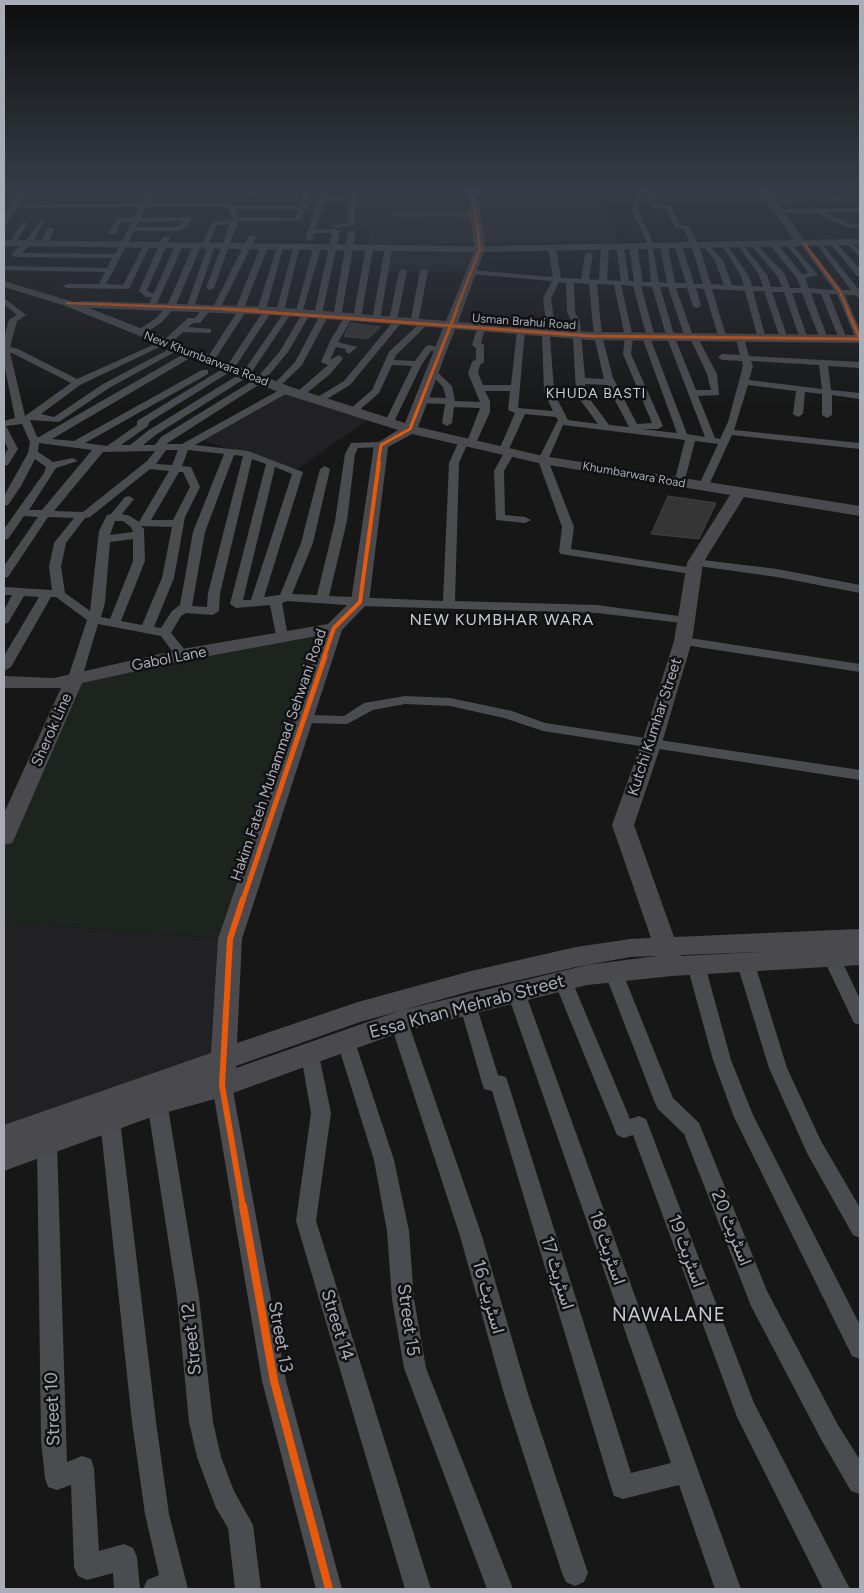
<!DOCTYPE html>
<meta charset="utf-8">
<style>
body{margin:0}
#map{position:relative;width:864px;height:1593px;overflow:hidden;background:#171717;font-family:Figtree,sans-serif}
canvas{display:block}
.frame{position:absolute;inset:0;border:5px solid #a8adb8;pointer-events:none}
</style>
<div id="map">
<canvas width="864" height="1593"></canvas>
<div class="frame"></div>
</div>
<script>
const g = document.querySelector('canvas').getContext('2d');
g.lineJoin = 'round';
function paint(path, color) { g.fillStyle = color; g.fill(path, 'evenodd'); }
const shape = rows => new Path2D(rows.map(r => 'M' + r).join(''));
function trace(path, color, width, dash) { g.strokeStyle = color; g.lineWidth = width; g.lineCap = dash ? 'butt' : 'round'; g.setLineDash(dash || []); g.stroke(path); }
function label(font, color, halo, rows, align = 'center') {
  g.font = font + ' Figtree,Vazirmatn,sans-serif'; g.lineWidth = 5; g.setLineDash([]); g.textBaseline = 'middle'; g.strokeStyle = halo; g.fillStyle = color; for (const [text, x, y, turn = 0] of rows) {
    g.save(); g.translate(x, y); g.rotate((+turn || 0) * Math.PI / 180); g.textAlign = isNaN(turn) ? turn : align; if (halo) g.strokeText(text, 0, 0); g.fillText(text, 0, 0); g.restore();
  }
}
paint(shape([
 [355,188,599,188,619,242,368,245,369,230,344,230,345,226,351,225],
 [388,249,480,249,472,272,384,271],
 [286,390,372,417,296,470,199,439],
 [4,922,230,939,221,1080,4,1150]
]), '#212123');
paint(shape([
 [334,628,230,939,4,922,4,837,75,678]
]), '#1d241e');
const building = shape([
 [351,323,381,327,367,339,344,336,351,323],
 [668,496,716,503,699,539,651,534,668,496]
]);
paint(building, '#353536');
trace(building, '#3f4043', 1);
paint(shape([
 [150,188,156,188,148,203,231,203,235,206,301,206,304,188,310,188,309,202,300,221,238,221,214,288,210,290,206,288,230,224,217,225,209,244,215,246,193,310,186,308,207,248,201,246,212,222,232,220,228,207,146,207,141,218,189,217,192,219,188,226,177,231,134,231,106,284,123,285,144,245,151,243,129,289,67,288,63,286,67,284,99,284,105,272,4,270,4,266,107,268,112,258,15,257,11,254,25,242,41,220,44,222,31,245,21,253,115,254,132,222,121,222,115,235,108,233,117,219,134,218,139,207,13,208,11,205,142,203,150,188],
 [236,210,299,210,295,218,238,217,236,210],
 [184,221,176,227,136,227,139,222,184,221],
 [322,188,328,188,325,198,350,198,351,188,357,188,354,225,335,228,331,226,347,223,349,202,324,202,316,229,336,229,340,231,322,314,328,316,302,365,277,389,272,386,295,362,319,317,314,315,332,233,314,233,312,241,305,239,322,188],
 [606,188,643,188,644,190,651,191,658,205,671,206,680,225,688,226,699,245,711,284,724,285,715,261,702,245,706,243,723,260,732,285,744,286,741,276,721,244,725,242,749,276,752,286,763,287,759,275,737,244,741,242,767,275,771,287,782,287,778,277,750,244,754,242,785,274,790,288,801,288,796,277,768,243,775,241,802,274,809,273,785,243,789,241,818,275,805,278,809,288,834,290,800,243,804,241,842,290,851,290,815,242,819,240,860,291,860,299,855,295,845,295,860,330,860,342,856,339,837,294,829,294,847,339,843,342,839,339,821,294,811,293,828,339,824,342,820,339,802,293,792,293,808,339,804,342,800,339,784,292,772,292,788,339,781,341,764,291,753,291,766,339,762,342,758,339,745,291,712,289,727,339,723,342,719,339,704,289,696,288,701,306,697,308,693,306,687,288,676,288,693,336,698,338,717,374,719,395,698,396,715,438,720,439,728,422,743,366,742,361,722,360,718,357,722,354,740,355,736,339,740,336,744,339,749,356,860,362,860,368,828,366,831,390,860,393,860,399,832,395,832,415,827,418,822,415,822,394,805,392,803,414,798,417,793,414,796,391,748,385,734,430,860,443,860,449,732,435,708,487,703,490,698,487,718,444,695,441,684,483,679,486,674,483,685,440,563,425,548,460,574,527,571,549,693,568,697,569,697,575,561,554,559,552,562,527,538,460,558,420,556,417,525,414,509,449,515,452,504,471,505,515,525,517,531,520,525,523,496,520,494,471,504,453,499,450,515,413,508,410,510,391,485,391,490,401,490,412,476,443,471,446,467,445,459,463,455,601,597,605,686,617,690,618,692,621,690,624,597,613,360,606,287,601,282,603,288,637,287,640,277,640,270,605,236,608,230,604,266,464,252,459,220,593,219,611,213,615,186,613,181,616,171,633,189,655,187,658,177,658,161,636,98,624,82,678,80,681,70,681,68,678,87,620,56,597,51,597,11,667,4,671,4,656,39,597,24,596,8,623,4,624,4,610,12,595,4,595,4,587,52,590,49,567,54,543,74,518,48,517,8,577,4,578,4,566,38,517,24,516,8,539,4,540,4,529,44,473,46,467,35,459,21,486,8,505,4,506,4,496,28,453,30,442,22,424,6,426,18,449,8,465,4,466,4,455,8,449,4,440,4,421,15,418,4,363,4,337,9,320,17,315,4,304,4,298,26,315,17,321,10,347,18,349,77,379,164,340,188,318,195,318,204,307,210,307,211,309,200,323,193,323,188,327,211,329,211,333,183,332,169,345,164,345,80,385,41,414,54,417,103,384,175,346,182,348,109,388,59,422,30,420,37,437,39,437,189,351,195,351,195,355,52,439,74,441,202,370,208,370,208,374,85,443,107,446,137,425,137,421,227,366,262,313,257,311,277,247,284,245,266,309,272,311,233,370,149,422,148,426,121,445,130,445,149,430,243,372,283,314,276,312,293,248,300,246,284,311,288,310,292,312,249,376,157,434,143,445,155,445,161,437,257,378,280,351,303,312,309,312,310,314,288,352,263,382,166,444,182,444,283,388,289,388,289,392,195,445,248,451,303,472,264,597,280,595,301,543,320,469,325,466,330,469,313,543,292,594,317,595,335,521,345,454,351,443,381,442,385,443,385,447,358,448,355,454,347,521,329,596,443,601,449,463,460,439,468,439,480,408,454,407,452,423,447,426,442,423,445,404,421,403,416,400,421,397,446,398,443,387,428,371,433,368,452,386,455,401,480,402,468,373,472,362,476,359,476,348,472,345,477,329,481,326,485,329,481,343,484,345,484,362,480,365,478,373,483,385,511,385,517,331,521,328,525,331,518,408,553,411,544,392,542,333,547,331,543,298,552,281,472,274,468,272,472,270,553,277,548,248,552,246,556,248,561,278,581,279,585,254,589,252,593,254,589,279,599,280,601,247,605,245,609,247,607,280,621,281,616,246,620,244,624,246,629,281,634,281,629,246,633,244,637,246,643,282,651,282,647,244,633,212,632,205,638,194,637,190,609,190,606,188],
 [644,194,647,194,654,208,666,209,675,228,684,229,691,245,703,284,694,284,682,245,678,243,674,245,686,283,675,283,668,246,664,244,660,246,667,283,659,282,653,248,655,246,639,212,638,205,644,194],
 [559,282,566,283,567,312,572,322,576,391,554,390,550,336,556,334,551,298,559,282],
 [574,283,589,284,594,336,604,379,585,378,580,322,575,312,574,283],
 [597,284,614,285,625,337,623,354,652,423,637,424,613,378,602,336,597,284],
 [621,285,633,286,646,334,642,337,677,433,641,429,658,429,663,426,631,354,633,337,621,285],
 [641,286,652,287,667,338,705,437,687,434,651,340,655,337,641,286],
 [660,287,668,287,685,338,691,340,707,374,711,390,696,390,675,338,660,287],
 [10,353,12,353,71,383,25,416,10,353],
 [751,361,819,365,822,389,749,380,753,366,751,361],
 [585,384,607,385,629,427,609,425,586,394,585,384],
 [555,395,578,397,598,424,568,420,555,395],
 [39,443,92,450,42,510,29,510,56,468,78,461,73,458,53,462,38,452,39,443],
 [166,450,178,450,172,465,156,464,166,450],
 [188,450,224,454,193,532,180,605,172,611,161,628,154,627,174,578,185,517,200,487,191,467,182,466,188,450],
 [155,451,147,461,83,512,54,511,103,452,155,451],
 [234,455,243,456,208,593,207,607,192,606,205,532,234,455],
 [275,467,292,474,251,600,243,600,275,467],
 [150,469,169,471,139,522,130,516,122,514,134,499,129,496,125,497,111,514,107,515,99,531,90,611,65,593,61,567,66,543,85,518,90,517,150,469],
 [179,472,183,472,190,487,173,520,151,520,179,472],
 [115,521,123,521,131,527,133,532,110,535,115,521],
 [141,526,172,527,162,578,142,625,121,621,145,561,144,529,141,526],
 [133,539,133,561,110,619,101,617,105,603,110,542,133,539],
 [287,191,289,194,217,199,214,197,287,191],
 [860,193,860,197,771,204,768,202,860,193],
 [860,208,860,212,824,212,851,224,860,225,860,229,847,227,820,215,820,213,778,213,775,211,778,209,860,208],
 [393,213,475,213,478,215,475,217,391,216,393,213],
 [22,222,28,223,14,245,8,245,22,222],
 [48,227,55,229,46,246,40,246,48,227],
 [352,230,356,232,341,317,337,319,333,317,348,232,352,230],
 [252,235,256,237,220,309,213,311,212,309,248,237,252,235],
 [166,236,170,238,147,290,151,293,154,293,175,246,179,244,183,246,157,303,153,305,149,303,152,297,146,297,139,291,162,238,166,236],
 [834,240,860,269,860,276,857,276,831,244,830,242,834,240],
 [849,240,860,251,860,257,845,242,849,240],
 [197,244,201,246,175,307,162,322,143,335,137,335,137,331,156,318,167,306,193,246,197,244],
 [261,245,268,247,244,308,247,310,213,362,207,362,206,360,237,312,235,310,261,245],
 [317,246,321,248,302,313,295,315,313,248,317,246],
 [366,247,373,249,361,318,357,321,353,318,366,247],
 [385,247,392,249,380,320,376,323,372,320,385,247],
 [403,269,407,271,397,320,402,322,350,385,322,402,316,402,316,398,344,381,392,323,389,321,399,271,403,269],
 [424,269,428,271,418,323,414,326,410,323,420,271,424,269],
 [345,316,352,318,338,342,357,347,349,354,345,351,346,349,336,347,330,360,339,355,343,358,342,360,329,375,303,396,297,396,297,392,328,365,321,362,330,341,345,316],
 [421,322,428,324,396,355,394,360,415,361,426,346,429,345,445,349,441,352,431,351,422,364,393,424,385,422,412,366,392,365,379,393,356,413,350,413,350,409,372,390,389,352,421,322],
 [695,559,777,569,860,585,860,593,777,577,691,565,691,561,695,559],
 [683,637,860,664,860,672,678,644,677,641,678,638,683,637],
 [405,696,450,698,512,711,545,723,860,770,860,780,543,731,504,718,450,706,405,704,373,710,347,724,304,723,297,719,304,715,344,716,364,703,405,696],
 [832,951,838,953,860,999,860,1025,854,1023,823,958,826,953,832,951],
 [746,957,752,959,755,964,787,1068,821,1141,860,1208,860,1238,853,1235,807,1153,769,1068,737,964,740,959,746,957],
 [696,958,702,960,705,965,731,1060,753,1115,860,1325,860,1359,852,1356,734,1117,713,1060,687,965,690,960,696,958],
 [613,964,619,966,622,971,673,1098,699,1123,767,1291,838,1425,860,1460,860,1494,851,1491,822,1441,751,1306,684,1134,658,1109,655,1103,604,971,607,966,613,964],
 [563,974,569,976,572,981,630,1119,639,1116,646,1119,754,1403,850,1589,823,1589,737,1417,633,1135,624,1138,617,1135,554,981,557,976,563,974],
 [516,985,522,987,525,992,741,1589,715,1589,679,1485,623,1499,614,1496,611,1487,492,1091,484,1089,482,1083,459,1003,462,998,468,996,474,998,498,1075,506,1077,508,1083,631,1473,671,1463,507,992,510,987,516,985],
 [399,1015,405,1017,408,1022,482,1236,528,1394,588,1573,584,1582,575,1586,566,1582,562,1573,504,1394,460,1236,390,1022,393,1017,399,1015],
 [346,1034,353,1037,355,1042,394,1160,409,1231,414,1299,426,1368,513,1589,487,1589,404,1368,392,1299,387,1231,374,1160,337,1042,339,1037,346,1034],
 [310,1047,317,1049,319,1055,331,1113,316,1221,431,1589,405,1589,296,1221,311,1113,301,1055,303,1049,310,1047],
 [222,1077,229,1079,232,1085,286,1381,342,1589,316,1589,262,1381,212,1085,215,1079,222,1077],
 [156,1087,163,1089,166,1095,199,1297,213,1422,221,1457,234,1491,253,1525,261,1589,235,1589,228,1528,216,1508,197,1457,189,1422,177,1297,146,1095,149,1089,156,1087],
 [110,1111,117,1114,120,1120,156,1422,169,1514,188,1589,143,1589,147,1580,159,1575,145,1514,132,1422,100,1120,103,1114,110,1111],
 [47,1135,54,1138,57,1144,67,1462,82,1456,91,1459,94,1468,99,1551,124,1544,133,1548,137,1557,140,1589,114,1589,113,1573,87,1580,78,1576,74,1567,71,1485,57,1490,48,1487,45,1478,41,1441,37,1144,40,1138,47,1135]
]), '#4b4c50');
paint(shape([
 [20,188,30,188,7,223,4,224,4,214,20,188],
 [467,188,477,188,485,246,794,240,757,188,767,188,804,240,860,239,860,245,484,252,458,322,590,332,860,335,860,343,590,340,455,329,418,427,543,456,860,506,860,516,744,497,703,563,692,641,664,736,634,825,674,937,860,929,860,965,672,976,587,985,401,1032,222,1097,157,1115,4,1171,4,1125,211,1053,218,939,322,635,182,661,82,683,15,837,12,843,4,845,4,813,61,688,4,688,4,676,54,678,182,649,328,624,351,601,374,445,398,430,281,393,63,305,4,287,4,281,77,303,82,301,274,307,446,321,474,252,4,246,4,240,474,246,467,188],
 [89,308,274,315,443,328,405,423,291,387,89,308],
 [412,434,543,464,730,495,687,563,674,641,644,736,612,825,651,938,630,939,576,947,471,971,358,1002,237,1043,242,939,342,630,369,602,388,447,412,434],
 [759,952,681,956,681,955,759,952],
 [657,956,587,965,399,1011,236,1068,236,1066,360,1022,471,991,576,967,630,957,657,956]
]), '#4a4a4e');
trace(shape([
 [804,243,840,292,848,310],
 [67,303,257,310],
 [456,310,480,249,472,188]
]), '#e8590c', 2.5);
trace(shape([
 [224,309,590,336,860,339,847,309],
 [378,464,381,445,410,429,457,309]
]), '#e8590c', 3);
trace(shape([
 [324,657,334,628,360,602,379,462]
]), '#e8590c', 4);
trace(shape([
 [243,900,325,656]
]), '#e8590c', 5);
trace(shape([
 [243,899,230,939,222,1085,243,1207]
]), '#e8590c', 6);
trace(shape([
 [243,1206,274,1381,329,1589]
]), '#e8590c', 8);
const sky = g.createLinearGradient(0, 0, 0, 411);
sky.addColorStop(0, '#0d0d0d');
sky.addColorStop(0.46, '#363c47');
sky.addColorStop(1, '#363c4700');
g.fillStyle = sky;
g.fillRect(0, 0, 864, 411);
label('12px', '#a8adb8', '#111113', [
 ["Usman Brahui Road",524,322,4],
 ["New Khumbarwara Road",206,359,21],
 ["Khumbarwara Road",634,475,10]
]);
g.letterSpacing = '1px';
label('14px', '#c9ccd4', '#111113', [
 ["KHUDA BASTI",596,394]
]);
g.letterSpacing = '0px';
label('15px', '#a8adb8', '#111113', [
 ["Gabol Lane",169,659,-11],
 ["Kutchi Kumhar Street",655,727,-72],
 ["Sherok Line",52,730,-66],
 ["Hakim Fateh Muhammad Sehwani Road",279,755,-71]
]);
g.letterSpacing = '1px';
label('16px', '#c9ccd4', '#111113', [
 ["NEW KUMBHAR WARA",502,620]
]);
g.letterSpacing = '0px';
label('18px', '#a8adb8', '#111113', [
 ["Essa Khan Mehrab Street",467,1007,-15],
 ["اسٹریٹ 20",731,1228,68],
 ["اسٹریٹ 18",607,1248,71],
 ["اسٹریٹ 19",686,1251,70],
 ["اسٹریٹ 17",557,1273,73],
 ["اسٹریٹ 16",488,1297,74],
 ["Street 15",408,1320,82],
 ["Street 14",337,1325,73],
 ["Street 13",280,1337,80],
 ["Street 12",192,1339,-96],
 ["Street 10",53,1409,-92]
]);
g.letterSpacing = '1px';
label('19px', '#c9ccd4', '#111113', [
 ["NAWALANE",669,1315]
]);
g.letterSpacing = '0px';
</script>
